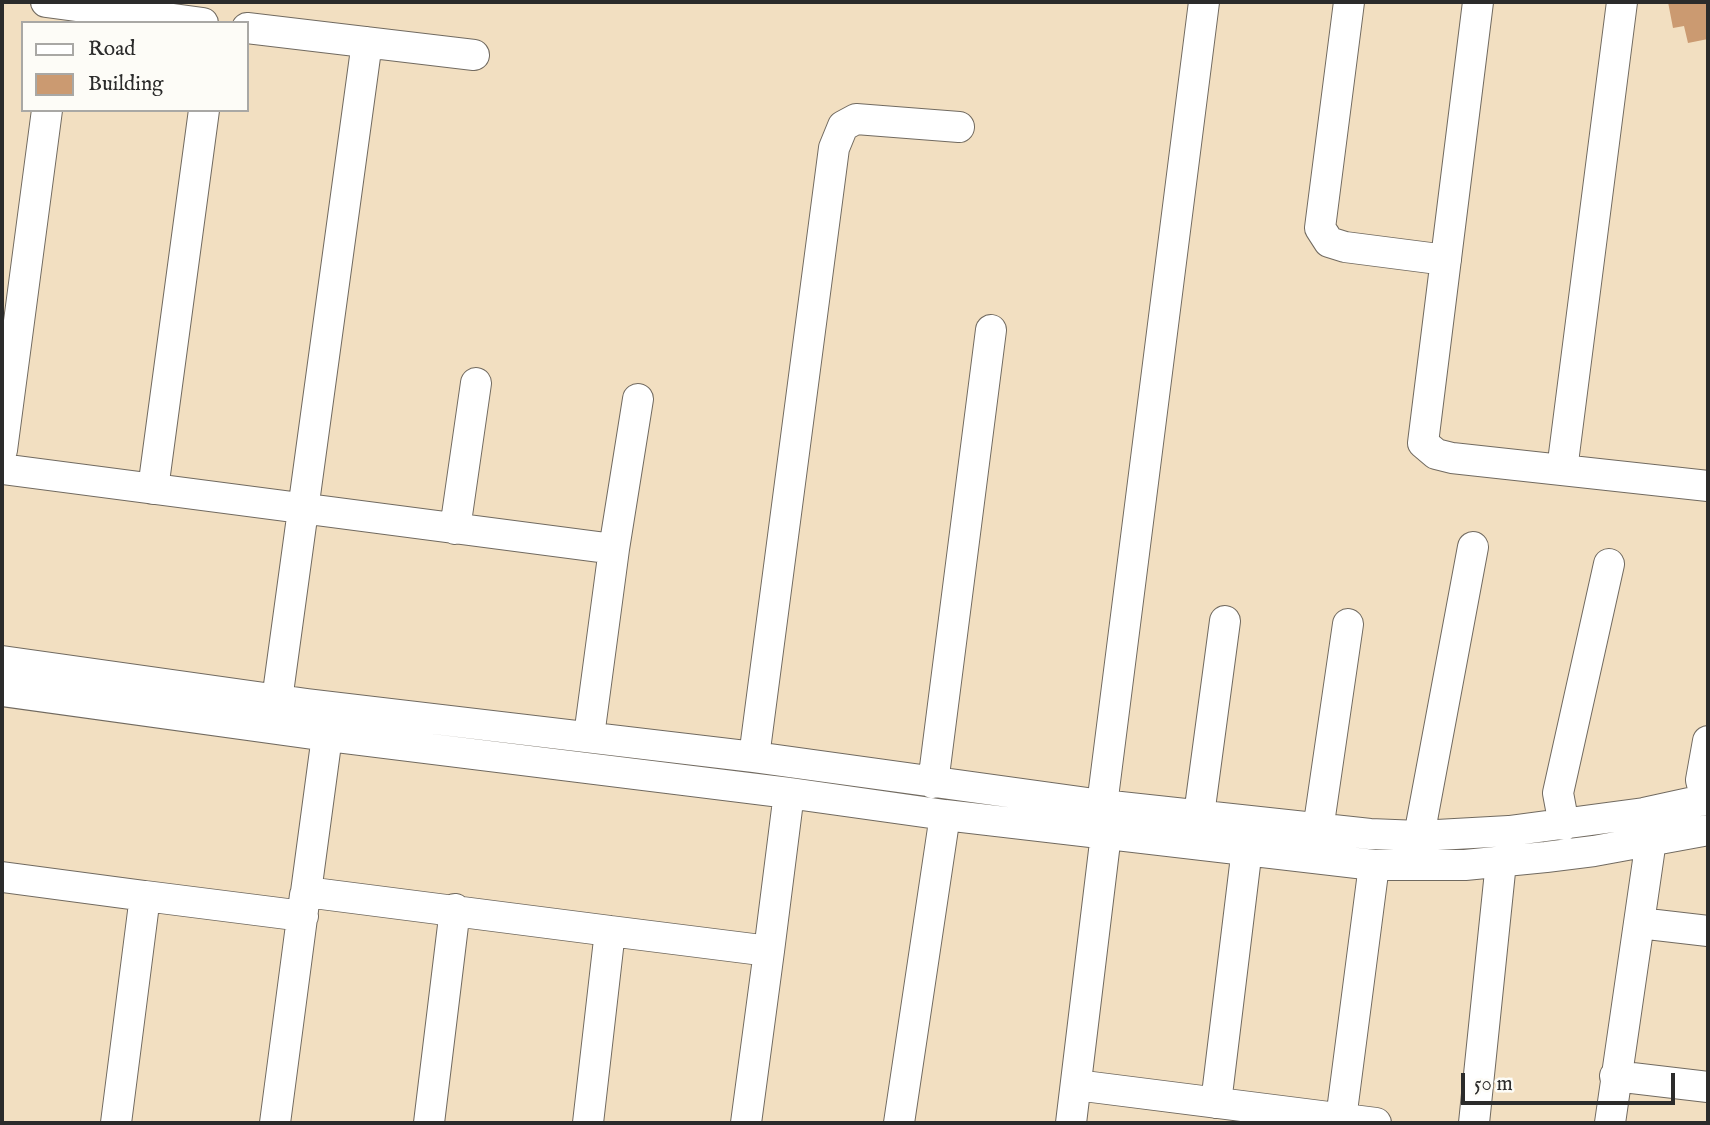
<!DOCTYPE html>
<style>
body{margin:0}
#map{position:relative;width:1710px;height:1125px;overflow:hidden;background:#f2dfc1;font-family:"IM FELL English",serif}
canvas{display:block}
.frame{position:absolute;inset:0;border:4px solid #2b2b2b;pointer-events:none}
.legend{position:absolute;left:21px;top:21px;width:228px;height:91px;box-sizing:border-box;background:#fdfcf7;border:2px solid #a9a8a5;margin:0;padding:9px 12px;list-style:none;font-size:21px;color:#2b2b2b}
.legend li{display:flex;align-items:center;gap:14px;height:35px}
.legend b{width:35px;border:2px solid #a9a8a5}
.scale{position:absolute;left:1461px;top:1073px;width:214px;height:32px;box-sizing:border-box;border:4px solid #2b2b2b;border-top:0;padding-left:9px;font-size:21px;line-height:24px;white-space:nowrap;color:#2b2b2b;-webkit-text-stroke:5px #fdfcf7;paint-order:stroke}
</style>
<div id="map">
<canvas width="1710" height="1125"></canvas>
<div class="frame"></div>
<ul class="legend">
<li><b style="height:9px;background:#fff"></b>Road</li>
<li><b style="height:19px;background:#cb9a71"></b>Building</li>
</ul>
<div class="scale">50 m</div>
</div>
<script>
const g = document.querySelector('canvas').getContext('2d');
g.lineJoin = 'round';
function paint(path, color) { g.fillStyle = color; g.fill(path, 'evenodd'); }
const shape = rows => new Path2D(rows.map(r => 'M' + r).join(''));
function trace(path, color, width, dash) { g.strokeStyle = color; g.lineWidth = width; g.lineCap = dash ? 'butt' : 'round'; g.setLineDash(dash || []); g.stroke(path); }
paint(shape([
 [1668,2,1708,2,1708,39,1688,43,1684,26,1673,28]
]), '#cb9a71');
const minor = shape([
 [46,2,203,23],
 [1349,2,1320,228,1329,242,1345,247,1446,260],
 [1478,2,1423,443,1436,454,1452,458,1708,486],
 [247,28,474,55],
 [2,450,47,110],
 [2,469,614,549],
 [1562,470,1622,2],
 [153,489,204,110],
 [455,529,476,383],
 [2,661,307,704,754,757,1102,805,1370,834,1419,836,1509,831,1644,813,1708,799],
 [2,691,327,736,789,793,945,815,1374,865,1465,865,1546,857,1594,851,1708,830],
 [277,700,367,42],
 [327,736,306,892,610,931],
 [589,736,614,549,638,399],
 [754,757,834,148,843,126,856,119,959,127],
 [933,783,991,330],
 [1706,800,1701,780,1708,741],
 [1199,815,1225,621],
 [1564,825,1558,793,1609,564],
 [1318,830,1348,624],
 [1419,836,1473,547],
 [2,877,145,896],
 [1639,923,1708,931],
 [1615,1076,1708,1087],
 [1076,1085,1376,1123],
 [1216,1103,1249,832],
 [1341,1119,1374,865],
 [116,1123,145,896,303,916],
 [275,1123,305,895],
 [429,1123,455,909],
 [588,1123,610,931,769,951,789,793],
 [746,1123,769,951],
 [899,1123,945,815],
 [1071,1123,1106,834,1102,805,1204,2],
 [1474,1123,1501,862],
 [1610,1123,1651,840,1647,823]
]);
trace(minor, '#716a60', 32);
trace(minor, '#fff', 30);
</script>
